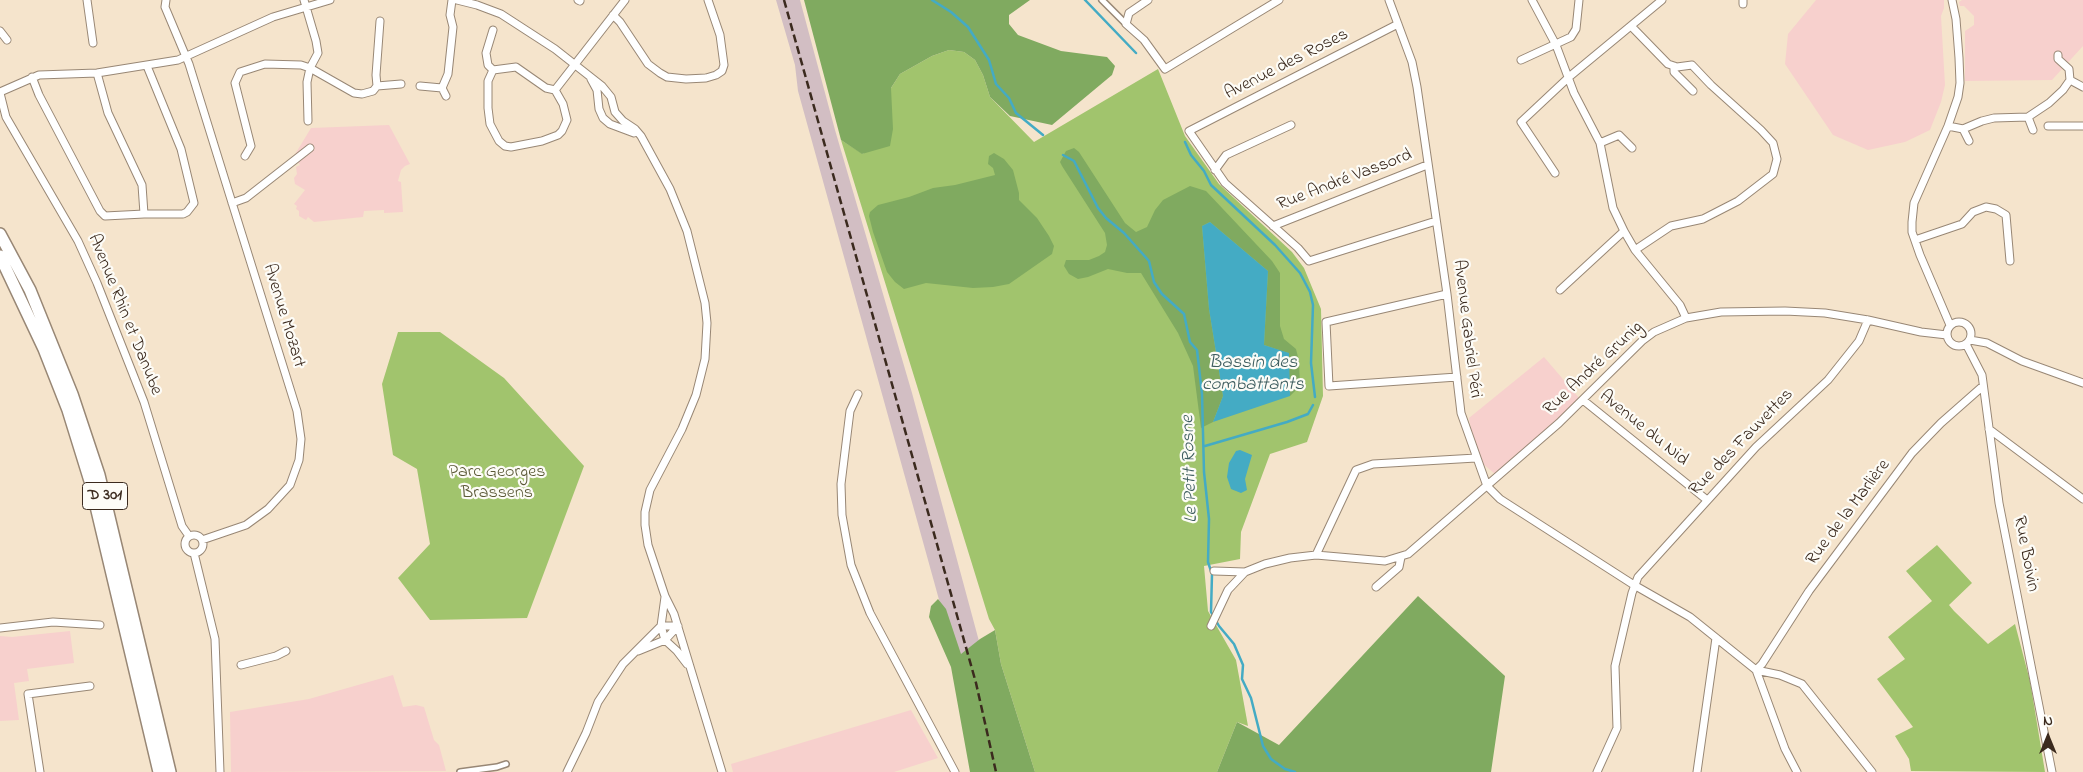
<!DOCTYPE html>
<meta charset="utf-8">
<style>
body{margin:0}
#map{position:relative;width:2083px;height:772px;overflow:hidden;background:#f5e4cc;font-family:"Indie Flower",sans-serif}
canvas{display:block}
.north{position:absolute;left:2023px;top:712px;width:50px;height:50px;-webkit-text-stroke:4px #fdfcf7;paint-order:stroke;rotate:0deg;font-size:14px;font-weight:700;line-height:20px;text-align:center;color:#3b2a1e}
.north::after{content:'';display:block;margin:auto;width:18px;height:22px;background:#3b2a1e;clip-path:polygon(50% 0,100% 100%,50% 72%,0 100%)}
</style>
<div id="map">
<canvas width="2083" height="772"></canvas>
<div class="north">N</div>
</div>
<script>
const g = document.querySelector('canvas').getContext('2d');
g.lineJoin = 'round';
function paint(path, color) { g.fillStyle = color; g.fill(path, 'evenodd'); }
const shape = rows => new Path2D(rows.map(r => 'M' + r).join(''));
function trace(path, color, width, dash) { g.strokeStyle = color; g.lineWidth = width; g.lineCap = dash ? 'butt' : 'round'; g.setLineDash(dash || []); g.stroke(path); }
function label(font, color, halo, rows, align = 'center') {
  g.font = font + ' "Indie Flower",sans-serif'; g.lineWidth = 4.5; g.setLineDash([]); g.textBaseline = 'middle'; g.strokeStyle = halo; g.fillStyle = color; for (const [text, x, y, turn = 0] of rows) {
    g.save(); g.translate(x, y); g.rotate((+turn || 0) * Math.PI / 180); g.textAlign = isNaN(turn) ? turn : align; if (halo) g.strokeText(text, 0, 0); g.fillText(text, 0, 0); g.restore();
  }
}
paint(shape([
 [1816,0,1944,0,1944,8,1941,16,1945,85,1941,102,1930,130,1905,142,1868,150,1833,135,1785,64,1788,34],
 [1962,0,2083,0,2083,46,2052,80,1965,81,1965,31,1974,25,1974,16,1964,6,1960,6,1959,2],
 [389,125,410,164,405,166,401,170,398,181,401,182,403,212,384,213,384,210,364,211,363,217,314,222,308,217,306,220,299,216,299,211,296,209,297,206,294,204,305,190,295,184,294,178,297,174,296,167,300,165,294,156,311,128],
 [1544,357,1580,399,1495,474,1476,458,1469,418],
 [70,631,74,663,27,669,29,681,14,683,19,720,0,721,0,636,12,637],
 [393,675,403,707,416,705,424,707,434,740,439,745,446,771,231,772,230,712,309,699],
 [911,710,938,758,894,772,733,772,731,764]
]), '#f7d0cd');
paint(shape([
 [776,0,800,0,835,130,912,393,983,656,961,679,798,91,795,65]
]), '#d2bec3');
paint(shape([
 [949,50,964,52,975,60,983,75,990,97,1034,142,1158,69,1185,136,1219,184,1292,252,1304,268,1321,309,1323,396,1307,442,1270,454,1241,532,1240,559,1204,566,1208,611,1236,660,1248,726,1237,722,1217,772,1035,772,1001,664,995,630,989,619,841,140,863,154,891,105,891,88,900,74,932,56],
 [398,332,440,332,504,378,584,466,527,618,430,620,398,578,430,544,417,469,393,455,382,384],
 [1937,545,1972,583,1949,605,1954,611,1988,644,2015,624,2030,681,2045,772,1911,771,1909,759,1895,736,1913,727,1877,679,1905,659,1888,637,1932,601,1906,571]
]), '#a1c46d');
paint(shape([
 [804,0,1030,0,1009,15,1009,24,1018,35,1061,51,1107,57,1115,66,1112,75,1052,125,1010,116,990,97,983,75,975,60,964,52,949,50,932,56,900,74,891,88,893,129,890,146,862,154,841,140],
 [1074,148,1079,152,1125,223,1136,232,1147,227,1155,210,1163,200,1190,186,1206,191,1272,261,1280,273,1280,326,1284,339,1296,349,1299,361,1300,386,1290,396,1288,353,1264,345,1268,271,1210,222,1202,226,1209,309,1223,396,1213,422,1201,428,1193,366,1178,333,1141,273,1127,273,1108,269,1088,277,1078,279,1069,274,1064,266,1066,260,1089,260,1099,256,1105,252,1107,245,1105,233,1062,166,1060,162,1066,151],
 [994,153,1004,159,1013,170,1019,193,1019,200,1037,218,1049,236,1054,246,1052,254,1009,284,993,287,973,288,926,283,904,289,895,282,887,272,873,232,869,216,870,212,878,205,909,197,933,188,955,185,995,175,993,168,988,164,989,156],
 [1418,596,1505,676,1491,772,1217,772,1237,722,1279,745],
 [938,599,946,609,961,654,980,639,995,630,1001,664,1035,772,970,772,951,667,929,617,931,606]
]), '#80aa60');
paint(shape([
 [1210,222,1268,271,1264,345,1289,353,1290,396,1213,422,1223,396,1209,309,1202,226],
 [1240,450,1252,455,1245,479,1247,490,1241,493,1231,489,1227,477,1229,463,1236,451]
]), '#44abc4');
trace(shape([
 [932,0,951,12,968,27,989,60,996,84,1009,98,1016,113,1043,135],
 [1085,0,1136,53],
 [1185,142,1191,155,1204,171,1211,185,1275,245,1300,273,1310,292,1313,305,1311,363,1315,397],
 [1063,155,1074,161,1098,208,1106,218,1124,233,1149,261,1154,282,1162,294,1184,314,1190,342,1197,350,1202,394,1204,472,1209,519,1208,562,1212,574,1211,612,1219,626,1234,644,1243,665,1242,679,1251,698,1263,746,1271,759,1285,769,1295,772],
 [1205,446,1287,422,1308,414,1313,405]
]), '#44abc4', 2.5);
const pedestrian = shape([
 [1102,0,1126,24],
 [460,772,497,767,506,764]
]);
const minor = shape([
 [87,0,93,43],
 [166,0,165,7,189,64,229,193,297,411,301,439,299,460,290,485,268,509,246,525,202,540],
 [304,0,316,41,318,53,310,68,307,82,308,121],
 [457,0,477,5,501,14,555,49,602,86,611,97,615,112,623,121,635,129,641,136,670,189,687,231,705,303,707,323,705,359,696,395,682,429,650,490,645,512,645,525,648,545,665,596,674,614,722,772],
 [578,0,580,1],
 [1148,0,1129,13,1126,24,1144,40,1165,69,1279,0],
 [1389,0,1412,62,1417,87,1447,294,1461,413,1487,486,1500,499,1634,585,1690,617,1756,670,1785,749,1797,772],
 [1532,0,1556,45,1574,93,1600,143,1613,208,1624,231,1635,250,1680,305,1686,318],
 [1743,4,1743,0],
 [613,15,620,22,648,64,660,73,667,77,686,79,706,78,716,75,722,71,724,65,720,35,708,0],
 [1398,24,1189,131,1225,183,1298,248,1309,261,1436,221],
 [1631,26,1668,64,1677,67,1692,65,1711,85,1761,130,1773,143,1777,159,1773,174,1738,201,1703,219,1671,226,1635,250],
 [0,31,7,40],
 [2058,55,2058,59,2069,69,2070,80,2083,87],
 [1521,60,1571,37,1576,29,1579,0],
 [1674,66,1674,72,1693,91],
 [493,70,488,65,486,53,493,30],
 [97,73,108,113,142,185,144,214],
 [32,77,39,95,100,211,105,216,144,214,183,214,187,212,194,203,181,149,147,66],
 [591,79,597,90,599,109,603,118,610,124,634,133],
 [377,86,401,84],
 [420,86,442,88],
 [442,88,448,74,453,27,450,15,452,0],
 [442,88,446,96],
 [555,90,563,104,567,120,562,131,558,135,542,141,511,147,505,146,499,141,490,124,488,108,488,81,493,70,516,67,546,88,555,90,625,0],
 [0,92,39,75,97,73,178,60,273,17,330,0],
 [0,93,6,117,78,241,97,283,144,402,182,526,189,536],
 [2028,117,2033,130],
 [1948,126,1963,129,1982,121,1994,118,2028,117,2049,103,2063,90,2070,80],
 [2048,126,2083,126],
 [1963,129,1969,141],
 [1600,143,1619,135,1632,148],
 [245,156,251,146,235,83,240,72,265,64,301,65,310,68,354,93,362,94,373,91,377,86,376,75,380,21],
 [1215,170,1226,155,1291,125],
 [1555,173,1521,122,1569,77,1662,0],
 [232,203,246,198,310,148],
 [1273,226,1427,165],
 [1915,240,1962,224,1973,212,1986,207,1996,209,2006,215,2010,261],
 [1560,290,1624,231],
 [1447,294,1326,322,1329,386,1457,377],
 '1947 334a12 12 0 1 1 24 0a12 12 0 1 1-24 0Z',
 [1950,325,1920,255,1912,232,1912,222,1914,203,1948,126,1958,97,1960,83,1959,58,1956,19,1952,0],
 [1970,340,1987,343,2022,361,2083,383],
 [1966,344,1982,375,1999,503,2052,772],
 [858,394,850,411,841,484,842,515,851,565,870,613,955,772],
 [1583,400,1707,500],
 [1989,429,2083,499],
 '185 544a9 9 0 1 1 18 0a9 9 0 1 1-18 0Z',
 [194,553,215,639,220,772],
 [1316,555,1356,470,1373,464,1476,458],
 [1214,571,1245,572,1265,564,1290,558,1316,555,1385,561,1408,554,1559,423,1642,341,1654,332,1686,318,1721,312,1785,311,1825,313,1868,320,1921,332,1947,335],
 [1376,587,1399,567,1401,557],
 [665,597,661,626,665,640,677,651,687,664],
 [1211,626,1228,590,1245,572],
 [0,628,53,622,100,625],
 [638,651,665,640,678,626],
 [241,665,276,656,286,651],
 [1756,670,1762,664,1809,591,1912,453,1941,423,1983,386],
 [1756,670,1780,675,1802,684,1872,772],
 [40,772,28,694,90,686],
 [567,772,586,733,598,702,623,664,661,626,678,626],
 [1597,772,1617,728,1615,666,1632,593,1638,577,1756,447,1828,380,1859,341,1868,320],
 [1697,772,1716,638]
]);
const trunk = shape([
 [0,234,30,290,72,394,99,475,170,772],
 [0,256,44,349,68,410,90,481,159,772]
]);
trace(pedestrian, '#988775', 8);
trace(minor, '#988775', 9);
trace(trunk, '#988775', 14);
trace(pedestrian, '#fff', 5);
trace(minor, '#fff', 7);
trace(trunk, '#fff', 11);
trace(shape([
 [784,0,976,683,996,772]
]), '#3b2a1e', 2.5, [8, 4]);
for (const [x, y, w] of [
 [105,496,45]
]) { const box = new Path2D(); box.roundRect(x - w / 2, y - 13.5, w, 27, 4); g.fillStyle = '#fdfcf7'; g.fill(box); trace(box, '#3b2a1e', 1); }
label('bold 16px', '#3b2a1e', null, [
 ["D 301",105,496]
]);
label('18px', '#3b2a1e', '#fdfcf7', [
 ["Avenue des Roses",1287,65,-27],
 ["Rue André Vassord",1345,181,-21],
 ["Avenue Rhin et Danube",124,315,68],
 ["Avenue Mozart",283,316,73],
 ["Avenue Gabriel Péri",1466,329,83],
 ["Rue André Grunig",1594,369,-43],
 ["Avenue du Nid",1643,429,39],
 ["Rue des Fauvettes",1742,443,-46],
 ["Rue de la Marlière",1849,513,-53],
 ["Rue Boivin",2025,554,79]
]);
label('18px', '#5a5836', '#fdfcf7', [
 ["Parc Georges",497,473],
 ["Brassens",497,494]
]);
label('italic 19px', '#3f5e60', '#fdfcf7', [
 ["Bassin des",1253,364],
 ["combattants",1253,386],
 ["Le Petit Rosne",1191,469,-92]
]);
</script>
